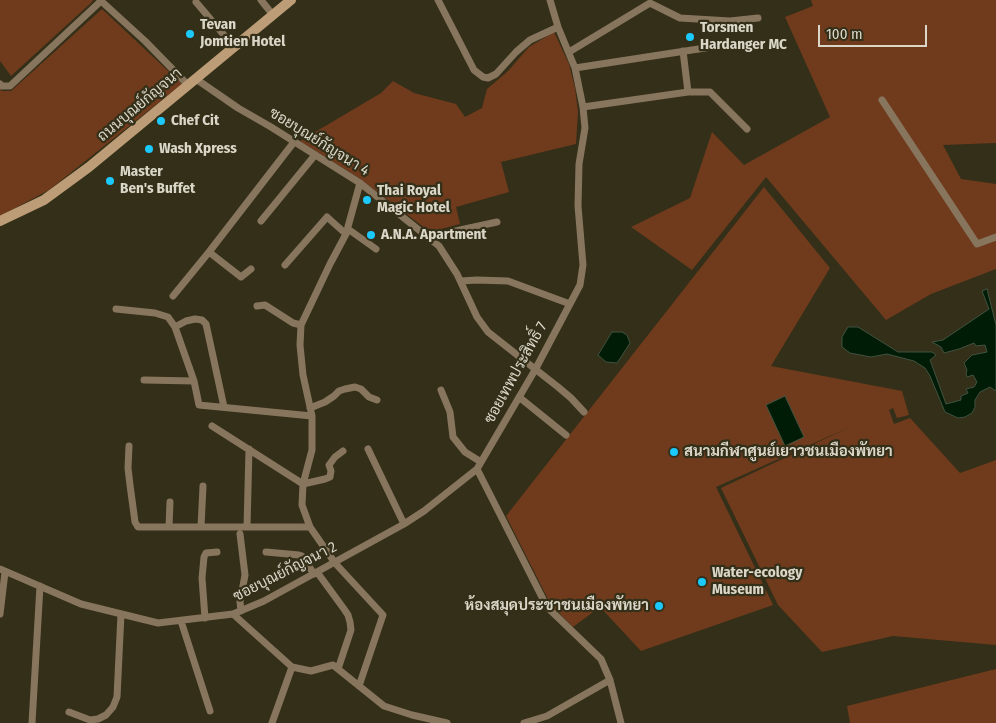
<!DOCTYPE html>
<meta charset="utf-8">
<style>
body{margin:0}
#map{position:relative;width:996px;height:723px;overflow:hidden;background:#332f18;font-family:"Fira Sans Condensed",sans-serif}
canvas{display:block}
.scale{position:absolute;left:818px;top:25px;width:109px;height:22px;box-sizing:border-box;border:2px solid #dad7c9;border-top:0;padding-left:6px;font-size:15px;line-height:18px;white-space:nowrap;color:#dad7c9;-webkit-text-stroke:4px #332f18;paint-order:stroke}
</style>
<div id="map">
<canvas width="996" height="723"></canvas>
<div class="scale">100 m</div>
</div>
<script>
const g = document.querySelector('canvas').getContext('2d');
g.lineJoin = 'round';
function paint(path, color) { g.fillStyle = color; g.fill(path, 'evenodd'); }
const shape = rows => new Path2D(rows.map(r => 'M' + r).join(''));
function trace(path, color, width, dash) { g.strokeStyle = color; g.lineWidth = width; g.lineCap = dash ? 'butt' : 'round'; g.setLineDash(dash || []); g.stroke(path); }
function label(font, color, halo, rows, align = 'center') {
  g.font = font + ' "Fira Sans Condensed",Sarabun,sans-serif'; g.lineWidth = 4.5; g.setLineDash([]); g.textBaseline = 'middle'; g.strokeStyle = halo; g.fillStyle = color; for (const [text, x, y, turn = 0] of rows) {
    g.save(); g.translate(x, y); g.rotate((+turn || 0) * Math.PI / 180); g.textAlign = isNaN(turn) ? turn : align; if (halo) g.strokeText(text, 0, 0); g.fillText(text, 0, 0); g.restore();
  }
}
paint(shape([
 [0,0,92,0,93,1,11,76,0,61],
 [811,0,996,0,996,143,943,145,961,179,996,184,996,269,931,294,886,320,766,177,692,270,631,227,690,198,712,132,744,165,830,117,785,17,813,6],
 [102,9,182,84,49,190,0,216,0,89,2,91,11,91],
 [554,32,569,64,575,88,578,112,576,144,501,162,509,192,456,207,460,224,430,232,359,178,300,141,381,93,393,81,414,93,456,104,465,117,482,108,487,89,508,71,529,47],
 [764,187,830,268,771,366,902,391,909,415,897,418,893,408,889,410,894,424,910,418,960,473,996,460,996,645,893,636,822,652,778,605,721,488,850,427,716,487,773,605,641,651,600,607,573,627,551,605,506,516],
 [996,669,996,723,850,723,847,706]
]), '#703b1d');
const water = shape([
 [987,289,996,325,996,391,990,387,980,392,975,400,975,407,972,413,965,417,958,418,945,412,930,376,925,368,914,361,887,354,871,357,850,353,842,347,842,337,848,327,858,327,898,352,932,352,936,355,930,360,946,404,961,400,961,396,968,393,966,389,974,387,977,382,973,375,967,377,966,374,967,370,964,363,972,355,987,352,985,345,976,346,974,343,959,349,944,353,941,347,932,342,943,340,989,309,982,291,987,289],
 [612,332,622,332,627,335,630,343,623,354,617,363,606,362,598,355,612,332],
 [785,396,804,437,785,446,766,405,785,396]
]);
paint(water, '#001b06');
trace(water, '#415340', 1);
trace(shape([
 [100,0,145,41,188,85],
 [261,0,273,15],
 [438,0,474,70,483,77,488,78,496,74,516,52,530,40,558,27],
 [196,2,234,47],
 [683,51,688,92],
 [569,52,650,3,680,18,730,21,758,18],
 [575,68,718,46],
 [196,79,238,108,271,127,360,183,439,246,457,274,477,317,488,332,558,387,571,398,584,412],
 [0,84,2,86,10,86,101,1],
 [882,100,977,244,996,237],
 [583,107,688,92,710,92,747,129],
 [261,221,315,155],
 [348,229,376,249],
 [428,237,497,222],
 [209,252,241,277,251,269],
 [285,265,327,217,346,234],
 [461,281,477,280,508,281,570,304],
 [173,296,209,252,294,142],
 [257,306,265,305,293,323,301,325],
 [116,309,155,313,168,317,175,327,194,381],
 [175,327,186,321,195,319,202,320,206,324,224,407],
 [144,380,194,381,199,405,312,416],
 [441,390,450,412,453,437,465,452,481,462],
 [519,397,566,435],
 [310,408,325,402,334,396,339,391,345,389,355,387,361,389,369,397,377,400],
 [212,426,303,484,325,479,330,477,331,471,329,465,335,457,343,451],
 [129,446,128,468,130,485,135,522,138,527,310,527],
 [368,449,404,524],
 [477,469,547,607,601,659,610,680,621,723],
 [169,527,170,502],
 [201,527,203,486],
 [247,527,249,449],
 [240,534,245,575,240,602,241,611],
 [266,552,299,555,302,556,314,574],
 [0,569,81,604,158,623,233,614,264,601,404,524,424,511,477,469,535,370,580,285,583,265,578,206,579,164,585,128,583,107,575,68,558,27,550,0],
 [317,572,344,609,348,615,350,622,351,630,338,669],
 [0,614,5,572],
 [233,614,292,667,311,671,333,665,384,706,412,715,447,723],
 [205,618,202,578,204,557,206,553,217,552],
 [181,621,210,711],
 [359,686,383,615,335,563,310,527,302,505,303,484,312,450,312,416,303,375,300,345,301,325,330,264,346,234,360,183],
 [69,712,90,720,98,719,106,715,113,707,117,697,121,614],
 [32,723,40,586],
 [272,723,292,667],
 [524,723,547,716,610,680]
]), '#88755e', 7);
trace(shape([
 [0,221,44,200,89,167,291,0]
]), '#bc9d77', 10);
for (const [x, y, r, color] of [
 [190,34,5,"#1cc9fc"],
 [690,37,5,"#1cc9fc"],
 [161,121,5,"#1cc9fc"],
 [149,149,5,"#1cc9fc"],
 [110,181,5,"#1cc9fc"],
 [367,200,5,"#1cc9fc"],
 [371,235,5,"#1cc9fc"],
 [674,452,5,"#1cc9fc"],
 [702,582,5,"#1cc9fc"],
 [659,606,5,"#1cc9fc"]
]) { const dot = new Path2D(); dot.arc(x, y, r, 0, 2 * Math.PI); g.fillStyle = color; g.fill(dot); trace(dot, '#332f18', 2); }
label('bold 15px', '#dad7c9', '#332f18', [
 ["Tevan",200,25],
 ["Jomtien Hotel",200,42],
 ["Torsmen",700,28],
 ["Hardanger MC",700,45],
 ["Chef Cit",171,121],
 ["Wash Xpress",159,149],
 ["Master",120,172],
 ["Ben's Buffet",120,189],
 ["Thai Royal",377,191],
 ["Magic Hotel",377,208],
 ["A.N.A. Apartment",381,235],
 ["สนามกีฬาศูนย์เยาวชนเมืองพัทยา",684,452],
 ["Water-ecology",712,573],
 ["Museum",712,590],
 ["ห้องสมุดประชาชนเมืองพัทยา",649,606,"right"]
], 'left');
label('15px', '#dad7c9', '#332f18', [
 ["ถนนบุณย์กัญจนา",140,105,-40],
 ["ซอยบุณย์กัญจนา 4",319,142,32],
 ["ซอยเทพประสิทธิ์ 7",516,373,-61],
 ["ซอยบุณย์กัญจนา 2",285,572,-27]
]);
</script>
